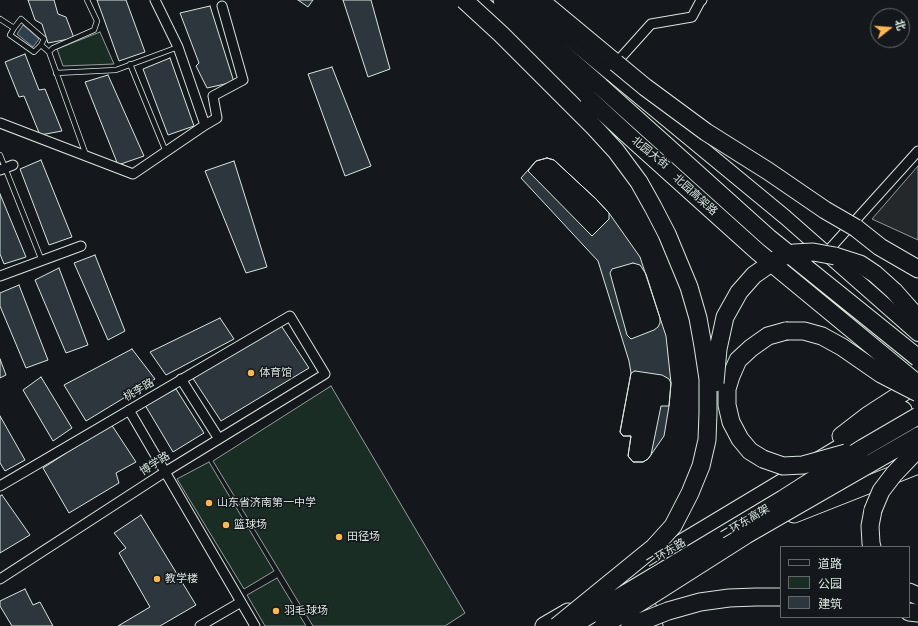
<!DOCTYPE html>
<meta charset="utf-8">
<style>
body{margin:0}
#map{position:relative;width:918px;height:626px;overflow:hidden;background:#14181c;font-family:Arial,"Noto Sans SC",sans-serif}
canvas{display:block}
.legend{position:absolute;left:780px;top:546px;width:130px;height:72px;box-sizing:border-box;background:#14181c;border:1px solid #626a69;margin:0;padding:5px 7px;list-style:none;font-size:12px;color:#d8e6dc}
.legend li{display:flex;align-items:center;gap:8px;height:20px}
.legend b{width:20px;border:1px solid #626a69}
.north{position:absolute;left:870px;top:8px;width:40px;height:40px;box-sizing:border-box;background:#14181c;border:1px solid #626a69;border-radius:50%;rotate:73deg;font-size:11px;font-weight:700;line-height:16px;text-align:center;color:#d8e6dc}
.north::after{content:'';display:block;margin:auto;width:14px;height:18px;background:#ffb74d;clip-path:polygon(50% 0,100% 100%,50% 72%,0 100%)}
</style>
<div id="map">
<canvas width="918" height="626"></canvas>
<ul class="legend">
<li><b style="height:5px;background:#14181c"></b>道路</li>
<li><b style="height:11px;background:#1a2d24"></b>公园</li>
<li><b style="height:11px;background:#2c363c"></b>建筑</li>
</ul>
<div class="north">北</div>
</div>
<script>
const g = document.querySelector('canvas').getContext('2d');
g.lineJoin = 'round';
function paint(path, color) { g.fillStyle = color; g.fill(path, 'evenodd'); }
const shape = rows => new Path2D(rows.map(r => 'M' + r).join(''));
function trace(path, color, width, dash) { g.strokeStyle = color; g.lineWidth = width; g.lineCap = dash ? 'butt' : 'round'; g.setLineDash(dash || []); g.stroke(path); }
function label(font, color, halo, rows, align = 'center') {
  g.font = font + ' Arial,"Noto Sans SC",sans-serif'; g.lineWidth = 3; g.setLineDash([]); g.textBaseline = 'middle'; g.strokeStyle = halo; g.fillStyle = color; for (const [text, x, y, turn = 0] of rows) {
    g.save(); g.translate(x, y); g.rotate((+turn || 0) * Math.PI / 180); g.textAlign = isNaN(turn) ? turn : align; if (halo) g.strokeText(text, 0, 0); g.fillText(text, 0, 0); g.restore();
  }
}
const green = shape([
 [100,32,114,64,63,66,57,49,100,32],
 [331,386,465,613,445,626,313,626,213,461,331,386],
 [209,462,274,571,244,589,177,479,209,462],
 [277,578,306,626,265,626,247,595,277,578]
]);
paint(green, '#1a2d24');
trace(green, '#939e99', 1);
const parking = shape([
 [918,166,918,240,872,219,918,166]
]);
paint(parking, '#24282b');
trace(parking, '#939e99', 1);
const water = shape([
 [23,25,39,39,33,47,17,34,23,25]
]);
paint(water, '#2f3f4d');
trace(water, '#939e99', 1);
const building = shape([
 [28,0,54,0,58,14,66,17,74,38,48,43,42,24,35,20,28,0],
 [97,0,126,0,145,52,119,61,97,0],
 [298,0,313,0,308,7,298,0],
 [343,0,371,0,390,69,368,77,343,0],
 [210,6,234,82,207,88,196,66,199,63,180,13,210,6],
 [25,54,39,90,45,89,62,131,40,135,24,96,19,97,5,62,25,54],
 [170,58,194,126,168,135,143,69,170,58],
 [332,67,371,166,345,176,308,74,332,67],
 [108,75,144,156,118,165,85,82,108,75],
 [547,158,554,160,596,199,609,213,609,219,592,236,528,171,536,161,547,158],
 [547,158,554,160,596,199,609,213,640,257,660,318,666,336,671,383,669,406,664,436,648,459,643,462,633,462,628,456,631,436,623,436,620,432,631,373,629,361,598,261,521,178,536,161,547,158],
 [41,160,72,237,49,245,20,169,41,160],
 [234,161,267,267,246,273,205,171,234,161],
 [0,194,26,257,4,264,0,254,0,194],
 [95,255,125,331,108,340,74,263,95,255],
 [633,263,640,265,646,274,660,318,660,323,658,327,654,330,631,339,627,335,610,273,612,269,633,263],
 [59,268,88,345,66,353,35,280,59,268],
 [19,285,48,360,26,368,0,306,0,293,19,285],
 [220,318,234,339,166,375,150,352,220,318],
 [280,324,309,368,221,421,192,377,280,324],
 [132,349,155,379,86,421,64,385,132,349],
 [0,359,6,375,0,378,0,359],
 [635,371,662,375,669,379,671,383,669,406,661,406,651,455,648,459,643,462,633,462,628,456,631,436,623,436,620,432,631,373,635,371],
 [41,377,72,428,53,441,23,390,41,377],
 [176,389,204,433,173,452,145,405,176,389],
 [0,416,25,460,5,471,0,463,0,416],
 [111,424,136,462,116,473,119,483,69,513,43,468,111,424],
 [2,495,30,535,0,553,0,496,2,495],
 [141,515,196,605,160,626,118,626,150,607,119,553,126,548,114,533,141,515],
 [25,589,33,605,40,602,53,626,12,626,0,606,0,601,25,589]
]);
paint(building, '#2c363c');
trace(building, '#d8e6dc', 1);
const lane = shape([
 [0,19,14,28,10,35,34,52,41,45],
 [14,28,21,19,44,39,41,45,49,52],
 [130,64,166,152],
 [56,73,116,70,178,47],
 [0,155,42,261],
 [86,155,49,52,53,48,94,30,97,21,87,0]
]);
const street = shape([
 [616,63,651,24,692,17,700,2,702,0],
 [0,123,133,174,205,125,178,47,155,0],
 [205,125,217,118,213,96,243,80,222,6],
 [0,170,13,165],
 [826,253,918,151],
 [0,276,81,246],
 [181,379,219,439],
 [129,410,255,626],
 [0,486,290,316,325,374,165,472,0,579],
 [200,626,241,602]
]);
const secondary = shape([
 [649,606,656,626]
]);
const primary = shape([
 [522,0,785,217,918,334]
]);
const highway = shape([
 [477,0,589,99],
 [502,0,600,86],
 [540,0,616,63],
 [856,228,880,247,918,269],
 [835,256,860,264,875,274,894,291,918,318],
 [841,436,867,416,904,392],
 [763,459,750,451,740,439,731,422,727,405,727,389,731,376,738,360,751,348,768,336,786,331],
 [794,514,918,465],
 [872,547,871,543,870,526,873,510],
 [625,577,903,410],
 [909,592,918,596],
 [909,612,918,613],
 [544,626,568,612]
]);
trace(lane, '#d8e6dc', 6);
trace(street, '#d8e6dc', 11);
trace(secondary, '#d8e6dc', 15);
trace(primary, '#d8e6dc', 16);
trace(highway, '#d8e6dc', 19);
trace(lane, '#14181c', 4.5);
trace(street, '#14181c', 9);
trace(secondary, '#14181c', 13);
trace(primary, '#14181c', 14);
trace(highway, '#14181c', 17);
const highwayBridge = shape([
 [464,0,501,34,594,127,616,151,639,182,653,207,667,234,689,287,698,318,703,346,708,379,708,413,707,440,701,466,690,493,673,526,654,547,557,626],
 [616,63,645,87,706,132,768,171,825,210,856,228],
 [600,86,769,238,918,358],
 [589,99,628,135,758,252,918,384],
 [786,331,804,331,822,336,842,347,881,374,918,393],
 [715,383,718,349,725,317,739,292,754,275,777,259,794,253,813,252,835,256],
 [763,459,783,466,803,465,846,453],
 [873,510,881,491,894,474,918,449],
 [573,625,783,499,863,448,918,416],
 [603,626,746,535,918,436],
 [630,626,668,611,700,602,729,598,756,597,781,597]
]);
trace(highwayBridge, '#d8e6dc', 19, []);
trace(highwayBridge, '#14181c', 17);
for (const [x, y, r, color] of [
 [251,373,4,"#ffb74d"],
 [209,503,4,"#ffb74d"],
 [226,525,4,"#ffb74d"],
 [339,537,4,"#ffb74d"],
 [157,579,4,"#ffb74d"],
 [276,611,4,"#ffb74d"]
]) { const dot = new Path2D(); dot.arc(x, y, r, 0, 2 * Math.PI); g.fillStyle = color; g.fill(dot); trace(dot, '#14181c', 1.5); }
label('11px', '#d8e6dc', '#14181c', [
 ["北园大街",650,153,39],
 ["北园高架路",695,195,42],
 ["桃李路",139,390,-30],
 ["博学路",155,464,-33],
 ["二环东高架",745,522,-31],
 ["二环东路",666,553,-31]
]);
label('11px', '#d8e6dc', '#14181c', [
 ["体育馆",259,373],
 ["山东省济南第一中学",217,503],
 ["篮球场",234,525],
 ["田径场",347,537],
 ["教学楼",165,579],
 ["羽毛球场",284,611]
], 'left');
</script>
